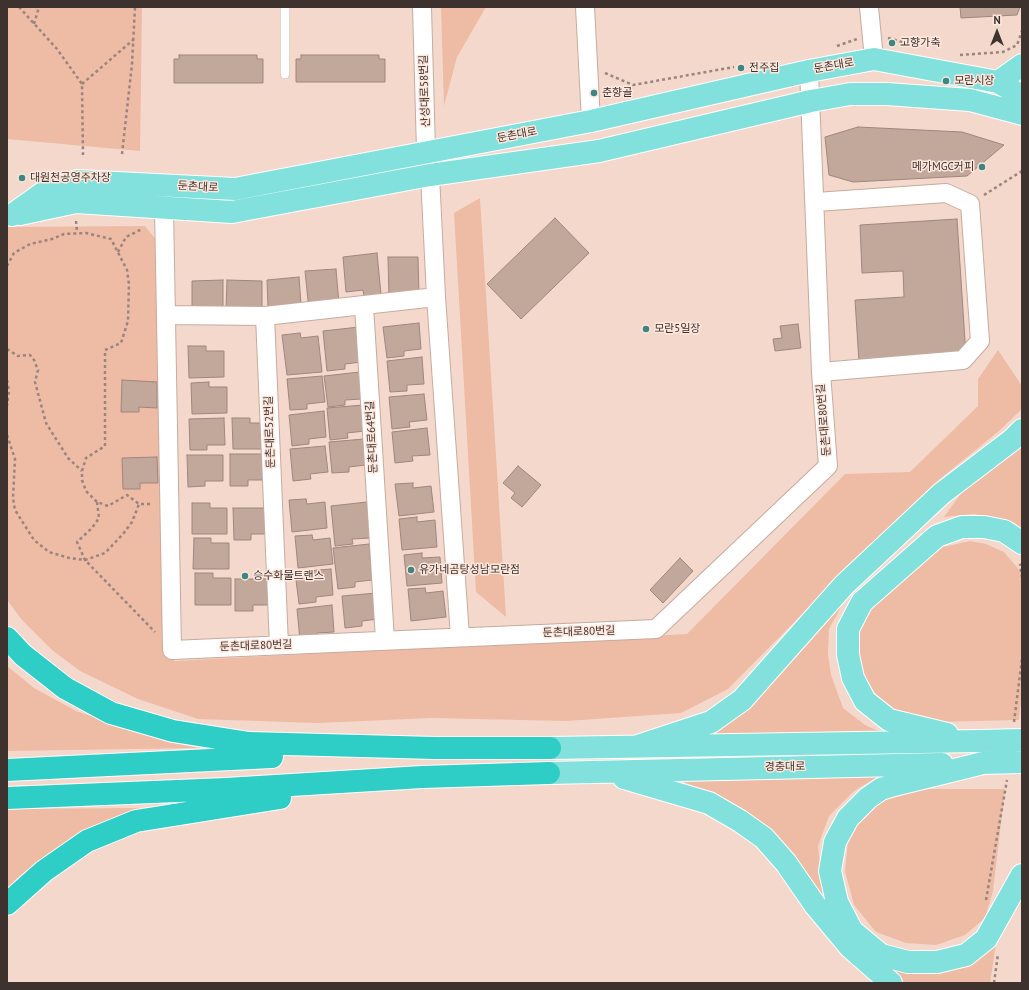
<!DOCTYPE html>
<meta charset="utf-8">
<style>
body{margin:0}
#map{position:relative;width:1029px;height:990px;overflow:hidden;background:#f5d8cc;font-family:"PT Sans",sans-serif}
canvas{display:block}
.frame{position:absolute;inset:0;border:8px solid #3d322d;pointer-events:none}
.north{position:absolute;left:977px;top:12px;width:40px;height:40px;-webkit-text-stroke:3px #fee7dd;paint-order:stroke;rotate:0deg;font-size:11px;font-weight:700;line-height:16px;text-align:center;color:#3d322d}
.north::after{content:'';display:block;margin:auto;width:14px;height:18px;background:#3d322d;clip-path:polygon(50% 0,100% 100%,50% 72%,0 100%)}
</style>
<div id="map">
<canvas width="1029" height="990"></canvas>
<div class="frame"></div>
<div class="north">N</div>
</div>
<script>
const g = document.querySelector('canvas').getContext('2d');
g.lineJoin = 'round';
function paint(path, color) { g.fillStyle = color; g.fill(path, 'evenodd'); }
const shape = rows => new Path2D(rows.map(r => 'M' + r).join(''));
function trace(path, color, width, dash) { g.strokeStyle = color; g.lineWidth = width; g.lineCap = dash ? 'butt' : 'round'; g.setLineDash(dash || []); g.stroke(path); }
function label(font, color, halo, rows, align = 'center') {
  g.font = font + ' "PT Sans","Noto Sans KR",sans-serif'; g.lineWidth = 3; g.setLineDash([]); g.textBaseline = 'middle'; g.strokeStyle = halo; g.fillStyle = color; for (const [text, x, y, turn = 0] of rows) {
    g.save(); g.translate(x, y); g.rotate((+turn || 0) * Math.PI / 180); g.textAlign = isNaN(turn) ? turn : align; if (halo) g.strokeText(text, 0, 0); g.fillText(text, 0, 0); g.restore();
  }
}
paint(shape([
 [7,7,142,7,140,151,7,139],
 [441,7,486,7,457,57,444,106],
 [480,198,506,617,476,592,454,213],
 [145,226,161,246,159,339,174,661,687,634,845,474,910,472,978,406,978,379,998,350,1022,386,1022,409,999,431,935,483,835,581,728,689,681,713,566,721,431,718,318,723,198,719,138,699,80,671,52,650,22,620,7,600,7,227],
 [1022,444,1022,529,1015,523,974,514,944,517,970,481],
 [970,541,986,544,1004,552,1022,573,1022,692,1019,720,933,722,891,709,875,693,860,671,854,641,862,614,939,548],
 [848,594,829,629,828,654,831,675,843,708,865,725,885,734,696,736],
 [7,666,34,688,76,711,164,741,198,748,7,751],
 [885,772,854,791,829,816,818,846,823,895,778,837,722,797,668,776],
 [908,789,1005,789,993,891,985,918,965,935,936,945,906,943,876,932,854,905,845,871,848,841,861,816,880,800],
 [142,808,101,825,22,874,7,888,7,809],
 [996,944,990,983,904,983,885,966]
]), '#eebba5');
const building = shape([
 [960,7,1020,7,1017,15,961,18,960,7],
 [179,55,257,55,257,59,263,59,263,83,174,83,174,59,179,59,179,55],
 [301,55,379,55,379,59,385,59,385,82,296,82,296,59,301,59,301,55],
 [858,127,962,132,1004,145,967,176,853,182,829,175,825,137,858,127],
 [555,218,589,253,521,319,487,284,555,218],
 [957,219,966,356,859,362,855,300,904,297,903,271,862,273,860,225,957,219],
 [377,253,381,294,364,296,363,290,346,292,343,257,377,253],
 [388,257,418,257,419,296,389,297,388,257],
 [336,269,339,304,309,310,305,271,336,269],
 [299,277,301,304,268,307,267,280,299,277],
 [223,280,223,310,192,310,192,281,223,280],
 [227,280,262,281,262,310,226,310,227,280],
 [419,323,421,349,404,351,404,356,387,358,383,327,419,323],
 [798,324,801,348,775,351,773,339,782,338,780,326,798,324],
 [359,327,362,362,345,364,345,369,327,371,323,331,359,327],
 [300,333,301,338,318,336,322,372,287,375,282,335,300,333],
 [188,346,206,346,206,351,224,351,224,377,189,378,188,346],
 [422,357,424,384,407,385,407,391,390,392,387,361,422,357],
 [360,372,362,399,345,400,345,405,328,407,324,376,360,372],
 [322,376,325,402,307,404,307,409,290,410,287,379,322,376],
 [122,380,157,382,157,408,139,407,139,412,121,412,122,380],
 [209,382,209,387,227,387,227,413,192,414,191,383,209,382],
 [424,394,427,420,409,422,410,427,392,429,389,397,424,394],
 [363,405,365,431,347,433,348,438,330,440,327,408,363,405],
 [324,411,326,437,309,439,309,444,292,446,289,415,324,411],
 [224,418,225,445,207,445,207,450,190,450,189,419,224,418],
 [232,418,250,418,250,423,267,423,268,449,233,449,232,418],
 [427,428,430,455,412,456,413,461,395,463,392,432,427,428],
 [364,439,366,465,349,467,349,472,332,473,329,442,364,439],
 [325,446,328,472,310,474,311,479,293,481,290,449,325,446],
 [230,454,265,454,265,480,248,480,248,486,230,486,230,454],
 [187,455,223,455,223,481,205,481,205,486,188,487,187,455],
 [157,457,158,483,140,483,140,489,123,489,122,458,157,457],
 [518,466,541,485,522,507,511,498,515,493,503,483,518,466],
 [413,483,413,488,431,486,434,512,399,516,395,484,413,483],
 [306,499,307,504,325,502,327,528,292,532,289,500,306,499],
 [367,502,370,538,352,539,353,544,335,546,331,506,367,502],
 [192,503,210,503,210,508,227,508,227,534,192,534,192,503],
 [233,508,268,508,269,534,251,534,251,540,234,540,233,508],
 [417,517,417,522,435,520,437,547,402,550,399,519,417,517],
 [312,535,313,540,330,538,333,564,298,568,295,536,312,535],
 [194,538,211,538,211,543,229,543,229,569,193,569,194,538],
 [369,544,372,580,355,582,355,587,338,589,333,548,369,544],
 [422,553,422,558,440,557,442,583,407,586,404,555,422,553],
 [680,558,693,571,663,603,650,590,680,558],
 [331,569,333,595,316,597,316,602,299,604,295,572,331,569],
 [195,573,213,573,213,578,231,578,231,605,195,605,195,573],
 [235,579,270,579,270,605,253,605,253,611,235,611,235,579],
 [425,588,426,593,443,591,446,617,411,621,408,589,425,588],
 [377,593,379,619,362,621,362,626,345,628,342,596,377,593],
 [332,605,334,632,317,633,317,638,300,640,297,609,332,605]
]);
paint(building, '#c2a79b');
trace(building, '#a0867b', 1);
const service = shape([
 [285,74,285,7]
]);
const minor = shape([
 [422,7,426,151,430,175,436,297,460,636],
 [585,7,591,121],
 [869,7,874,59],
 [816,202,946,193,970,204,980,341,963,360,821,372],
 [164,208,172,650,656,629,828,466,821,372,809,71],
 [364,306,385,640],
 [167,315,265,316,436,297],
 [265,316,279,645]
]);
const primary = shape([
 [998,82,1022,65],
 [20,214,76,202,232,212,430,175,599,151,811,101,850,94,887,94,970,100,1022,114],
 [12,215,43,193,77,181,235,189,591,121,809,71,874,59,998,82,1022,96],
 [947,734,889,720,865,701,853,678,848,655,848,629,862,602,937,536,962,527,984,527,1004,531,1022,543],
 [638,746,711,722,742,700,844,585,941,494,1012,440,1022,430],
 [550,748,980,741],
 [983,763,894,785,881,789,868,798,848,818,835,842,830,871,837,902,852,931,881,955,908,962,937,962,966,955,986,939,1022,875],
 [549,773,942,764],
 [624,778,709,803,740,821,764,838,786,863,815,905,850,947,891,983]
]);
const motorway = shape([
 [7,638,23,655,65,688,111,713,173,731,249,743,435,748,550,748],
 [7,770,272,757],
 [7,798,226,789,422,777,549,773],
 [7,904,44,871,87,841,136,821,280,798]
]);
trace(service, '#c6ab9f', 10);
trace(minor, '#c6ab9f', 20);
trace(primary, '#fff', 24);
trace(motorway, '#fff', 24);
trace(shape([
 [19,7,57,49,82,84,83,155],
 [34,24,39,7],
 [888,38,916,46],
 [837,46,857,39],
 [960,55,1003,52,1017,45,1022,31],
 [605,73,633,85,734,67],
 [82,84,133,40],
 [122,154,132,64,135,7],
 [984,195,1022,171],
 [76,221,77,232],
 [118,252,126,237,142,229],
 [7,266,14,253,30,244,52,239,64,234,86,233,111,239,127,270,129,284,128,321,121,343,105,350,105,446,86,458,82,471,82,480,86,491,97,502,108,506,127,495,139,504,153,504],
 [7,349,18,356,30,355,34,360,38,370,35,382,46,423,68,458,82,471],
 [7,380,9,391,7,406],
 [7,435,15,459,13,498,15,510,34,540,49,552,69,558,85,560,105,553,123,534,132,522,139,504],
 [97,502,99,518,92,528,77,542,85,560,155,632],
 [1022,564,1020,565,1022,577],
 [1014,722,1022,659],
 [986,900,1007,780],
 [994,983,998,954]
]), '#99857d', 2.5, [3, 3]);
trace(service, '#fff', 9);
trace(minor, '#fff', 18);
trace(primary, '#82e1dc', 22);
trace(motorway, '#2ecdc5', 22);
const primaryBridge = shape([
 [980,741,1022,740],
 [983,763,1022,762]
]);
trace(primaryBridge, '#fff', 24, []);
trace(primaryBridge, '#82e1dc', 22);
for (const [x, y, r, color] of [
 [892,43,4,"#3e8681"],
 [741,68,4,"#3e8681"],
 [946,81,4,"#3e8681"],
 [594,93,4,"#3e8681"],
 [982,167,4,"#3e8681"],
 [22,178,4,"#3e8681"],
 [646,329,4,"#3e8681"],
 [411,570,4,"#3e8681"],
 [245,576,4,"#3e8681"]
]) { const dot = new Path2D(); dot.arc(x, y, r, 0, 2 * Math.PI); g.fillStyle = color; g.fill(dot); trace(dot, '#fee7dd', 1.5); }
label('11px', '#3d322d', '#fee7dd', [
 ["고향가축",900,43],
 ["전주집",749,68],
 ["모란시장",954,81],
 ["춘향골",602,93],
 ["메가MGC커피",974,167,"right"],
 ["대원천공영주차장",30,178],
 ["모란5일장",654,329],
 ["유가네곰탕성남모란점",419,570],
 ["승수화물트랜스",253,576]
], 'left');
label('11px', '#3d322d', '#fee7dd', [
 ["둔촌대로",834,66,-10],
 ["산성대로58번길",425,91,-92],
 ["둔촌대로",517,135,-11],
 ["둔촌대로",198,187,3],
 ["둔촌대로80번길",824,420,-95],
 ["둔촌대로52번길",270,432,-92],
 ["둔촌대로64번길",372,437,-93],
 ["둔촌대로80번길",579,632,-2],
 ["둔촌대로80번길",256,646,-2],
 ["경충대로",785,767,-1]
]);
</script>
